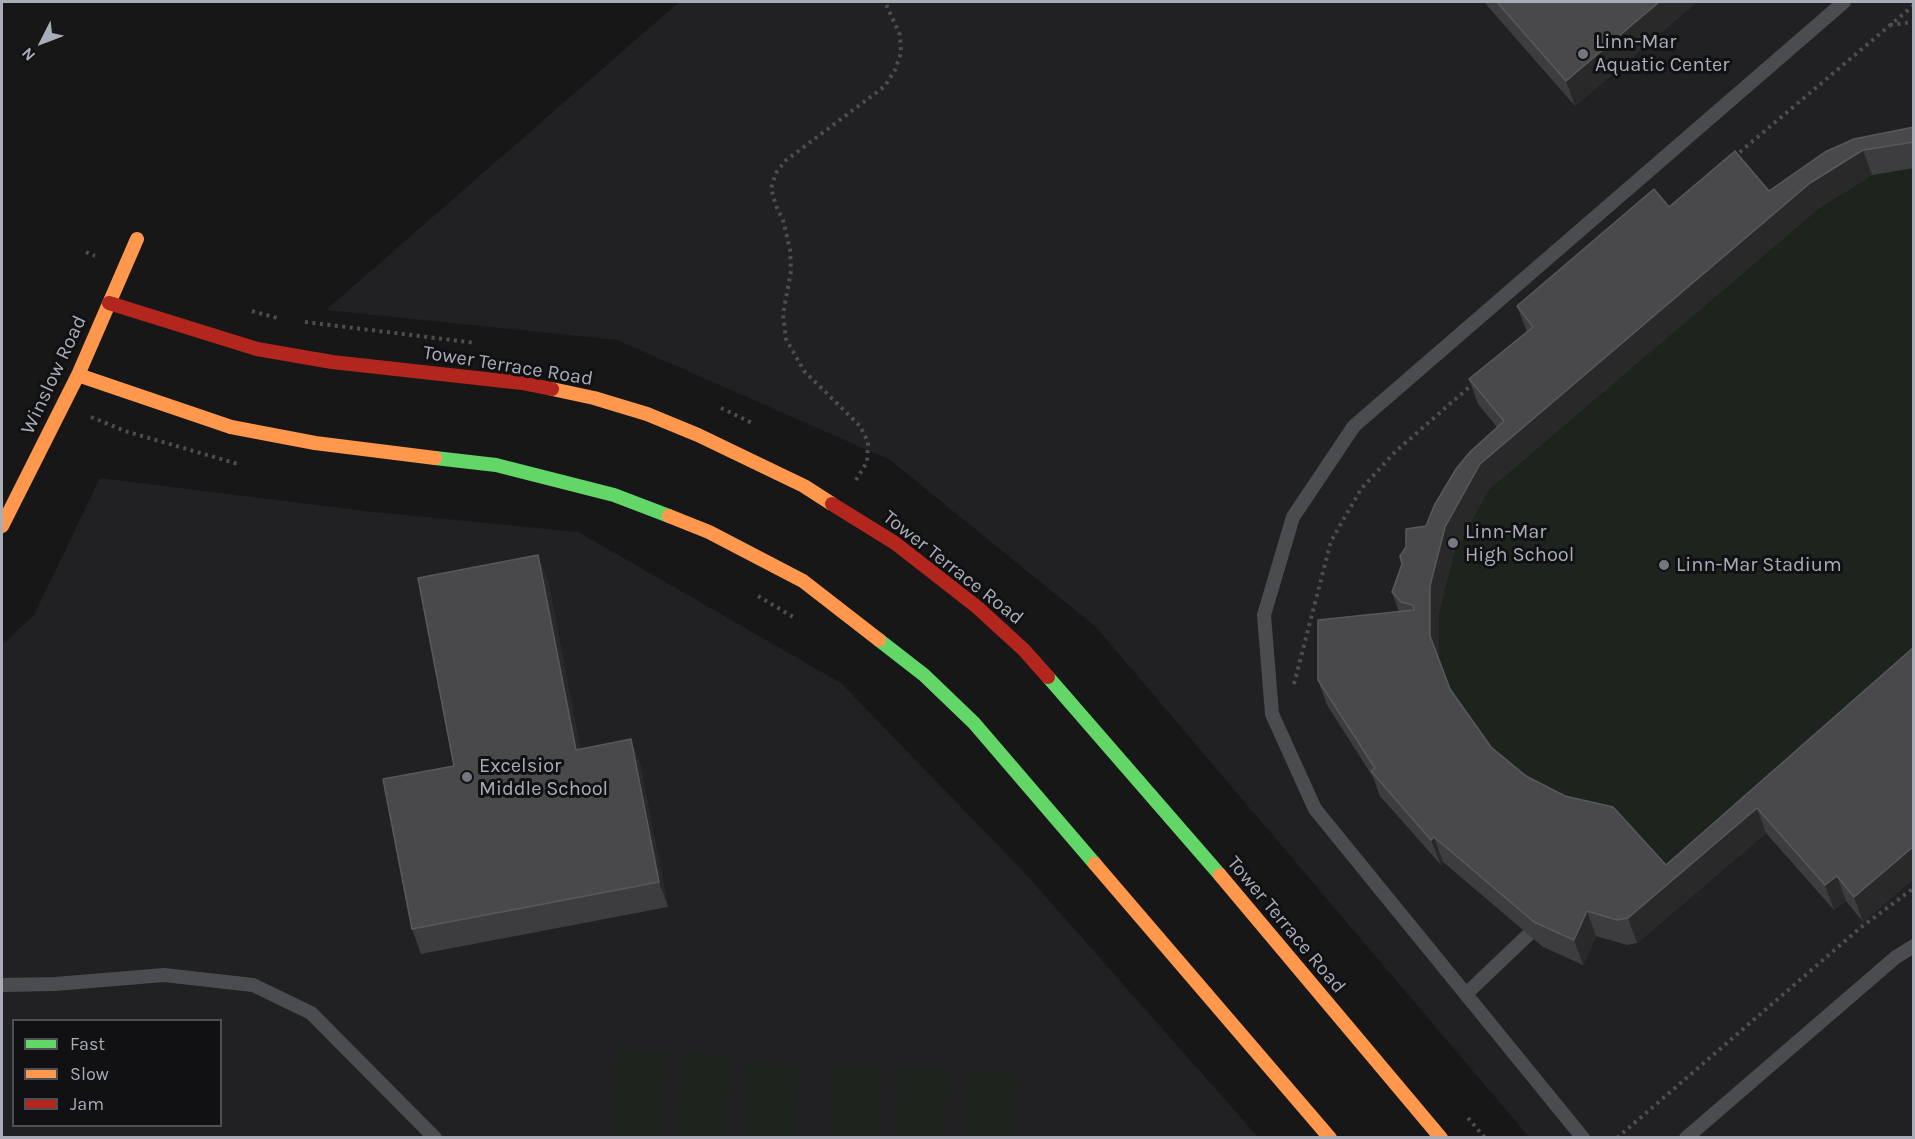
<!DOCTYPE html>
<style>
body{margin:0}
#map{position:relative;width:1915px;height:1139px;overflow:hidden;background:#171717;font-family:Karla,sans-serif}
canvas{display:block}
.frame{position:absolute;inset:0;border:3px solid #a8adb8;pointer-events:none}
.legend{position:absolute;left:12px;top:1019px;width:210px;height:108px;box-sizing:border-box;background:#111113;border:2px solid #4d4f55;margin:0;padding:8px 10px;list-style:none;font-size:18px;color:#a8adb8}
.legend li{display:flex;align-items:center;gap:12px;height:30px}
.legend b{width:30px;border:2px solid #4d4f55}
.north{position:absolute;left:12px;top:12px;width:60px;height:60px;-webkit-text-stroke:4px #111113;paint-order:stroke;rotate:228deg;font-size:16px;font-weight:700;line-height:24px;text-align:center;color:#a8adb8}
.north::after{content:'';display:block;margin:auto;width:21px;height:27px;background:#a8adb8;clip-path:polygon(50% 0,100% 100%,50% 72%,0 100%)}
</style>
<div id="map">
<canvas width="1915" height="1139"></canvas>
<div class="frame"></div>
<ul class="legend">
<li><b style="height:8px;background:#63d668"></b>Fast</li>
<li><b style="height:8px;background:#ff974d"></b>Slow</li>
<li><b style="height:8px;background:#b3261e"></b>Jam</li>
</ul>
<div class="north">N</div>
</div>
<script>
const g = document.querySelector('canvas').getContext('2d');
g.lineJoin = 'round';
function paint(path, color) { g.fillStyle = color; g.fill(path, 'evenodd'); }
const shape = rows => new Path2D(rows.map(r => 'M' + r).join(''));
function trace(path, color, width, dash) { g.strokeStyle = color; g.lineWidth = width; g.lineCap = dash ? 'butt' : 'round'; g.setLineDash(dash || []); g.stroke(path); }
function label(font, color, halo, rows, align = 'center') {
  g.font = font + ' Karla,sans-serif'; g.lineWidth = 6; g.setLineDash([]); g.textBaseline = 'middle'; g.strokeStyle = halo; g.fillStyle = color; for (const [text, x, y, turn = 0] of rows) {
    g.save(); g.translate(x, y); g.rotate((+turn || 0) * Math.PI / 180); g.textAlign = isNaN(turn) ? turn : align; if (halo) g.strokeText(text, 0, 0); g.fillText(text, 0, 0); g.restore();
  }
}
paint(shape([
 [679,2,1913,2,1913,1137,1529,1137,1096,627,890,460,617,340,326,310],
 [100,478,365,511,578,532,841,683,1023,871,1258,1137,2,1137,2,645,34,615],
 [14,1020,220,1020,220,1126,14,1126]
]), '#212123');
paint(shape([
 [1913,153,1913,878,1863,922,1846,901,1834,910,1766,833,1637,943,1596,937,1583,965,1562,957,1543,947,1513,923,1443,862,1441,865,1380,796,1384,793,1327,705,1411,627,1502,435,1478,404,1542,352,1778,216],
 [616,1051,666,1053,661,1137,612,1137],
 [681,1053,731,1056,726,1137,677,1137],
 [749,1061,799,1064,795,1137,745,1137],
 [833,1065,883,1067,880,1137,830,1137],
 [899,1067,949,1069,945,1137,896,1137],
 [967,1071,1017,1074,1014,1137,964,1137]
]), '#1d241e');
trace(shape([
 [1890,25,1914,22],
 [1734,157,1914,5],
 [86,252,95,256],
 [252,311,277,318],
 [305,322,476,343],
 [721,408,752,423],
 [91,417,125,431,238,464],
 [856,480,867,462,868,442,860,426,804,371,786,339,783,314,791,271,790,249,783,220,776,206,771,188,776,173,785,161,885,86,895,70,901,53,900,35,885,2],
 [758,596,793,617],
 [1294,684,1331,541,1361,489,1395,452,1475,382],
 [1468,1118,1485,1138],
 [1617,1138,1860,928,1914,888]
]), '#4d4e52', 4, [3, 4.5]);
trace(shape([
 [2,985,55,984,164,975,253,985,311,1013,435,1138],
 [1466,994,1528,935],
 [1583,1138,1315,809,1272,714,1264,615,1293,517,1354,426,1844,2],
 [1686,1138,1896,957,1914,946]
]), '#4b4c50', 14);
trace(shape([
 [435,458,496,465,614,495,669,516],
 [879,640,924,675,974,723,1095,864],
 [1048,677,1220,875]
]), '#63d668', 14);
trace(shape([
 [78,375,231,427,315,443,435,458],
 [552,389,594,398,647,414,698,435,804,486,832,504],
 [669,516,709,532,803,581,879,640],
 [2,526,78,375,137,239],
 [1095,864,1330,1138],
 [1220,875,1441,1138]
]), '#ff974d', 14);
trace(shape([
 [109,303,257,349,332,362,522,383,552,389],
 [832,504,895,543,977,607,1024,650,1048,677]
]), '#b3261e', 14);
paint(shape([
 [1484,2,1697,2,1575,106],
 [1914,127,1914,168,1872,175,1819,208,1489,489,1454,552,1439,611,1439,660,1450,689,1491,747,1526,776,1666,865,1914,647,1914,878,1863,922,1846,901,1834,910,1766,833,1637,943,1627,945,1596,936,1583,965,1543,947,1443,862,1441,865,1380,796,1373,777,1327,705,1318,680,1399,612,1392,592,1426,526,1497,427,1478,404,1469,379,1527,332,1517,306,1669,207,1769,191],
 [548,580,580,749,631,739,640,764,668,907,421,954,412,929]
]), '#3d3d3f');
paint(shape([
 [1659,2,1697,2,1575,106,1566,81],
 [1863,150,1872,175,1819,208,1489,489,1454,552,1439,611,1439,661,1430,636,1430,586,1445,527,1480,464,1810,183],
 [538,555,548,580,585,775,576,750],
 [631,739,640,764,668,907,659,882],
 [1757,808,1766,833,1637,943,1628,918],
 [1434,837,1443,862,1441,865,1431,840],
 [1914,846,1914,878,1863,922,1854,897],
 [1837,876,1846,901,1834,910,1825,885],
 [1587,911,1596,936,1583,965,1574,940]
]), '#29292a');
const building = shape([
 [1497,2,1659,2,1566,81,1497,2],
 [1914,127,1914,142,1863,150,1810,183,1480,464,1445,527,1430,586,1430,636,1450,689,1491,747,1526,776,1565,796,1613,807,1666,865,1914,647,1914,846,1854,897,1837,876,1825,885,1757,808,1628,918,1617,920,1587,911,1574,940,1534,922,1434,837,1431,840,1371,771,1375,768,1318,680,1318,620,1414,610,1413,605,1401,602,1392,592,1402,564,1400,556,1406,547,1406,529,1426,526,1434,506,1456,469,1470,452,1504,421,1469,379,1533,327,1517,306,1654,189,1669,207,1735,151,1769,191,1825,152,1854,139,1914,127],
 [538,555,576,750,631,739,659,882,412,929,383,779,454,766,418,578,538,555]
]);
paint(building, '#49494c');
trace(building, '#58595d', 1.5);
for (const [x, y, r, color] of [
 [1583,54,6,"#757880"],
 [1453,543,6,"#757880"],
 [1664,565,6,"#757880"],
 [467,777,6,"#757880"]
]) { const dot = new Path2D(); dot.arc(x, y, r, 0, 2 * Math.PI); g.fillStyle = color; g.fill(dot); trace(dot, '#111113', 2); }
label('20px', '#a8adb8', '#111113', [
 ["Linn-Mar",1595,42],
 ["Aquatic Center",1595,65],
 ["Linn-Mar",1465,532],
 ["High School",1465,555],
 ["Linn-Mar Stadium",1676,565],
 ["Excelsior",479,766],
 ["Middle School",479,789]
], 'left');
label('20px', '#a8adb8', '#111113', [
 ["Tower Terrace Road",508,366,9],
 ["Winslow Road",54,375,-65],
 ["Tower Terrace Road",953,568,38],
 ["Tower Terrace Road",1286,925,50]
]);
</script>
